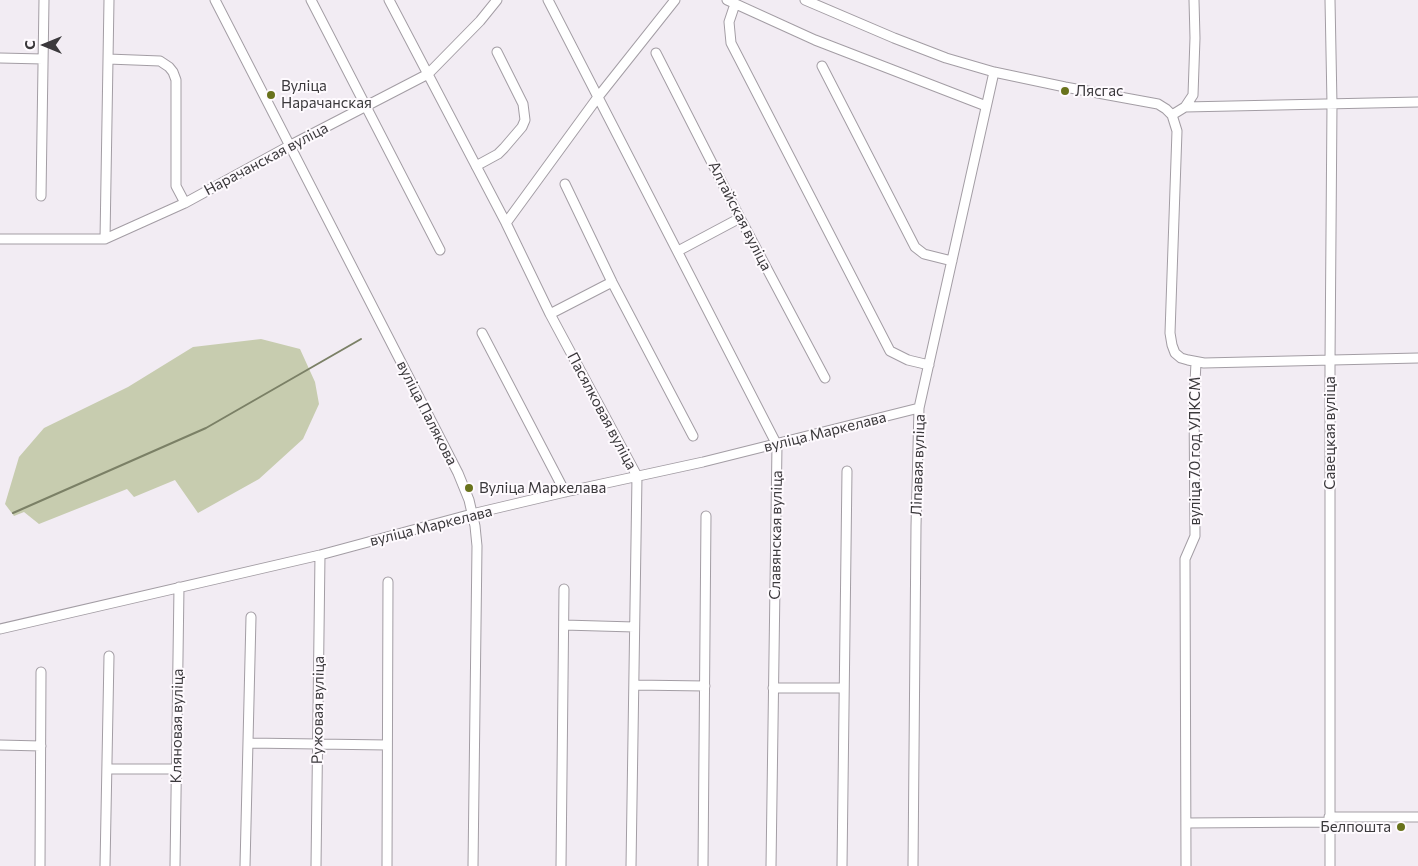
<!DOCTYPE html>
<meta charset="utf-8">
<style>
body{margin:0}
#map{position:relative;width:1418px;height:866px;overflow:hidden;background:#f2ecf3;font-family:Commissioner,sans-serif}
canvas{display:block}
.north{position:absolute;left:20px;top:20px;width:50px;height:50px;-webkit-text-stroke:4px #fefafe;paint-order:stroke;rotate:270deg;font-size:14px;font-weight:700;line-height:20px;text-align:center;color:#3b393c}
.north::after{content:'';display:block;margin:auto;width:18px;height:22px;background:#3b393c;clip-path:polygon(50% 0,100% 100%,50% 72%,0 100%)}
</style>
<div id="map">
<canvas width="1418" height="866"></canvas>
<div class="north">С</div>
</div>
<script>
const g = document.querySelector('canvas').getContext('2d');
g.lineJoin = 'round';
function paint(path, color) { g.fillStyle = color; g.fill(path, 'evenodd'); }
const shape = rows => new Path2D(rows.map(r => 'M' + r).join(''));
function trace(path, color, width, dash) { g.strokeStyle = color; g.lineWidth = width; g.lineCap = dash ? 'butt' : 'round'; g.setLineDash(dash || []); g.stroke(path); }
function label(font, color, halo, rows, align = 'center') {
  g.font = font + ' Commissioner,sans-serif'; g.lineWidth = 4; g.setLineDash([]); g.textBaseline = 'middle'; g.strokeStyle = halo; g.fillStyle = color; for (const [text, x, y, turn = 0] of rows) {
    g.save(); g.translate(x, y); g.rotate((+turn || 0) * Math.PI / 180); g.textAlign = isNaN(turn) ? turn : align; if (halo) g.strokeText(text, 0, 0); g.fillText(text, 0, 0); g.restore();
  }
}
paint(shape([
 [261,339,300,349,315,382,319,404,303,439,259,479,198,513,175,480,134,497,127,489,39,524,24,512,14,516,5,504,19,457,44,428,128,387,193,347]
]), '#c7ccaf');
trace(shape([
 [13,513,206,428,361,339]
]), '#7b8066', 2);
const minor = shape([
 [215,0,458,473,469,500,475,526,477,546,473,866],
 [311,0,440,250],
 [389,0,506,223,550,314,637,476,631,866],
 [548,0,777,445,771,866],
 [727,0,815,40,986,106],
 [805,0,894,38,946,58,994,72,1065,87,1158,104,1166,109,1172,115,1177,131,1170,333,1172,345,1175,353,1181,358,1188,360,1204,363,1418,358],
 [735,4,729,22,731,43,890,351,908,360,929,365],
 [656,53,740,218,825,378],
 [0,58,43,59],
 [108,59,160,61,169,67,173,72,176,80,176,186,185,203],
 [822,66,915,247,924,254,952,261],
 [1185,107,1418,102],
 [1172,115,1185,107,1193,95,1195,38,1194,0],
 [476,166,498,154,504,148,522,127,525,120,523,104,497,52],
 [565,184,612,282,693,436],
 [41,196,44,0],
 [506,223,598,97,675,0],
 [0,239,105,239,185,203,289,146,428,74,480,21,497,0],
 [105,239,109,0],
 [678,251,740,218],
 [550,314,612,282],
 [482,333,565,492],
 [564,625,634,627],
 [0,629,320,555,472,514,565,492,703,462,919,408],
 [634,685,705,686],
 [773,688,844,688],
 [249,743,387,745],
 [0,745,41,746],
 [107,769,176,769],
 [1329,817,1418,817],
 [1186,823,1329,822],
 [40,866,41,672],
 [105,866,109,656],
 [175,866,179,587],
 [245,866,251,617],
 [316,866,320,555],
 [387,866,388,582],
 [561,866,564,589],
 [703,866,706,516],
 [842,866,847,471],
 [913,866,916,526,919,408,994,72],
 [1186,866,1185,559,1195,536,1194,401,1196,363],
 [1330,866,1330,361,1332,104,1330,0]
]);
trace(minor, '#a39da4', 11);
trace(minor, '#fff', 9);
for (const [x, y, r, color] of [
 [1065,91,5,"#69731c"],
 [271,95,5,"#69731c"],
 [469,488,5,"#69731c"],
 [1401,827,5,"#69731c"]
]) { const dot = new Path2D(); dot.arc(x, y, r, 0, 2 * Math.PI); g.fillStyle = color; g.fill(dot); trace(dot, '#fefafe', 2); }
label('15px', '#3b393c', '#fefafe', [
 ["Вуліца",281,86],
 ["Нарачанская",281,103],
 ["Лясгас",1075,91],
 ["Вуліца Маркелава",479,488],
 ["Белпошта",1391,827,"right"]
], 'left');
label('15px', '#3b393c', '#fefafe', [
 ["Нарачанская вуліца",266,159,-28],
 ["Алтайская вуліца",740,216,63],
 ["Пасялковая вуліца",602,411,62],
 ["вуліца Палякова",427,413,63],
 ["вуліца Маркелава",825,432,-14],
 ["Савецкая вуліца",1330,433,-90],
 ["вуліца 70 год УЛКСМ",1195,451,-90],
 ["Ліпавая вуліца",918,465,-88],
 ["вуліца Маркелава",431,526,-14],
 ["Славянская вуліца",776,535,-89],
 ["Ружовая вуліца",318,710,-89],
 ["Кляновая вуліца",177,726,-89]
]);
</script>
